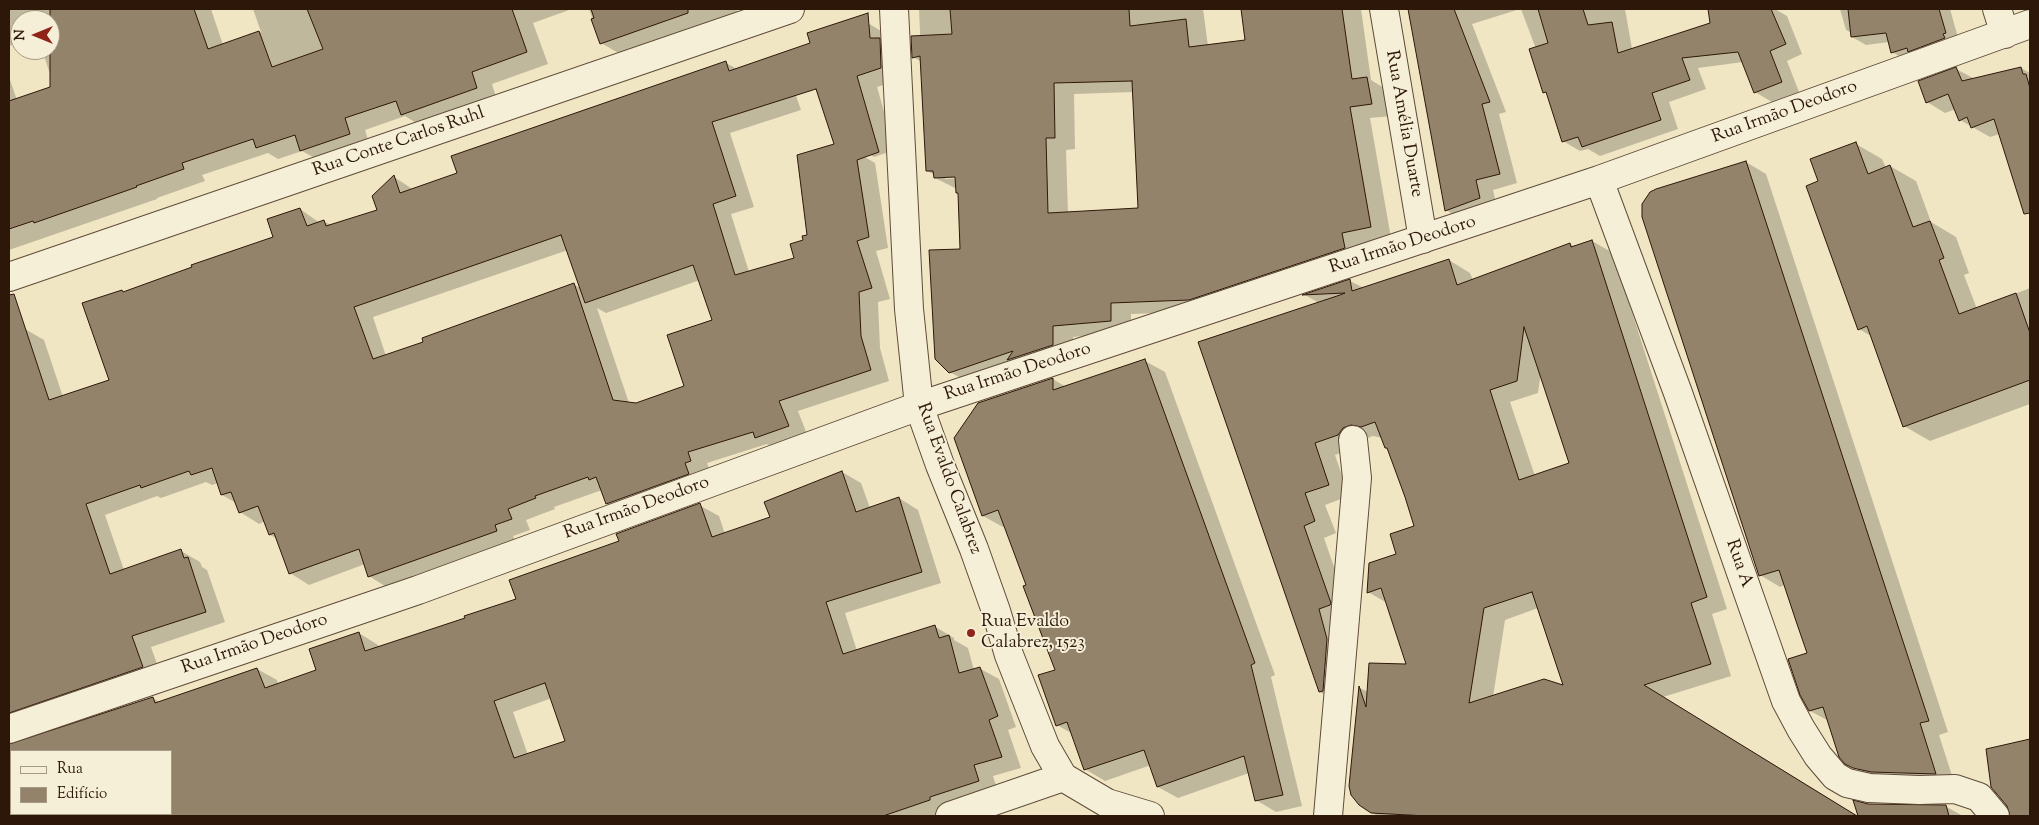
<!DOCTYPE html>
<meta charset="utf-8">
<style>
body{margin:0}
#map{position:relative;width:2039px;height:825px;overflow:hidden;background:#f1e6c3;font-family:"Sorts Mill Goudy",serif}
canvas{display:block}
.frame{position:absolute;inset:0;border:10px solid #2d1709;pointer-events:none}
.legend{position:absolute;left:10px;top:750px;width:162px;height:65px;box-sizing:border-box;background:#f6efd8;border:1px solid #a69985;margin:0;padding:6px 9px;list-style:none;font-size:15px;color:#2d1709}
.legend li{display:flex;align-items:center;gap:10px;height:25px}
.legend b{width:25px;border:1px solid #a69985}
.north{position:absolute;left:10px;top:10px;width:50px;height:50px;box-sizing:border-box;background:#f6efd8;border:1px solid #a69985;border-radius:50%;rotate:270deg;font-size:14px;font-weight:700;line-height:20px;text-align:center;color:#2d1709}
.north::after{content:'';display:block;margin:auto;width:18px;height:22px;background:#8f2418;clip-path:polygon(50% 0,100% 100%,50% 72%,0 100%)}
</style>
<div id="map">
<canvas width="2039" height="825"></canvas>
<div class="frame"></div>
<ul class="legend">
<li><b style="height:6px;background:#f6efd8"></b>Rua</li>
<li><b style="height:14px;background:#93836a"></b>Edifício</li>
</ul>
<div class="north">N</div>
</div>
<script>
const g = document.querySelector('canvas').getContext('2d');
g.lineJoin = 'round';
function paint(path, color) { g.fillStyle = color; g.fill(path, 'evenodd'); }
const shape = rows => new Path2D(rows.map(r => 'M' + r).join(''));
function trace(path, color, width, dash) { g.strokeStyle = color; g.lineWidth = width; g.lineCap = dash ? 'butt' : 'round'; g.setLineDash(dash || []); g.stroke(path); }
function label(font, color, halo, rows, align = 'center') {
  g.font = font + ' "Sorts Mill Goudy",serif'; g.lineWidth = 4; g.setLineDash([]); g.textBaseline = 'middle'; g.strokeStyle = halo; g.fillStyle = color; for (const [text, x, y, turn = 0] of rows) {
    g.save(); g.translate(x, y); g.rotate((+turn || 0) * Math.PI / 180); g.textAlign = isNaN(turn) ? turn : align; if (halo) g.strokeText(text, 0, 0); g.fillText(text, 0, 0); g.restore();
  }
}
paint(shape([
 [9,9,211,9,223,45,261,32,253,9,572,9,533,23,548,64,492,84,497,100,423,127,405,116,365,130,370,146,322,162,302,151,278,159,268,153,202,175,205,181,157,198,157,199,9,250,9,77,17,100,54,86,42,50,50,50,50,20,20,20,20,42,9,46],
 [589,9,736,9,739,15,622,55,601,43],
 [919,9,1203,9,1208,46,1246,41,1242,9,1361,9,1371,80,1387,90,1392,116,1370,118,1391,238,1362,244,1365,259,1210,311,1131,314,1131,332,1073,337,1073,356,971,384,950,372,961,250,959,193,957,189,935,178,935,175,927,171,922,62,913,57,921,56],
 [1134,92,1140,209,1068,214,1066,150,1075,149,1074,94],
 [961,176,961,178,945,179,945,177],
 [1410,9,1520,9,1472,24,1506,112,1499,114,1517,183,1493,190,1497,208,1463,220,1446,210],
 [1521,9,1625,9,1632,49,1712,24,1709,9,1775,9,1787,16,1802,54,1787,61,1799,92,1772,102,1755,92,1743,62,1698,68,1706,89,1669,102,1678,129,1600,156,1588,149,1580,151,1563,141,1548,94,1544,92,1536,49],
 [1840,9,1950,9,1959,41,1906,60,1892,52,1889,42,1866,45,1852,37,1852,33,1846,30],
 [858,17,899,42,901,79,877,87,895,150,874,157,854,145],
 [726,63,737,69,787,70,801,110,730,133,754,207,731,214,749,272,796,259,856,152,875,163,888,248,876,251,890,299,878,302,880,348,889,381,798,411,808,437,775,448,767,444,707,463,710,472,626,515,607,504,602,490,554,507,555,509,526,520,530,530,513,536,516,542,388,588,369,576,365,564,309,585,290,573,278,539,270,535,265,521,259,524,240,512,236,503,222,495,218,483,212,485,206,482,161,498,157,496,105,515,124,570,181,551,200,562,202,567,207,570,225,622,151,647,162,678,13,738,13,745,153,698,161,703,257,669,277,680,278,685,318,671,359,633,378,645,379,648,466,619,517,599,621,542,699,505,719,516,725,534,771,518,842,472,861,483,870,508,899,498,918,510,941,583,845,613,857,651,934,626,954,638,954,640,968,648,974,670,979,668,999,679,1016,727,1008,730,1021,768,993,776,998,792,933,816,9,816,9,334,25,329,44,340,63,397,110,381,124,293,275,238,300,209,320,223,323,221,331,225,378,210,394,177,414,190,459,174],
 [568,250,582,289,573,284,386,356,373,317],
 [700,280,714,321,686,387,636,404,629,403,597,308,606,313],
 [552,698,567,741,528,755,513,712],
 [11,751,171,751,171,814,11,814],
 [2021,68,2030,73,2030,196,2017,189,2000,134,1990,137,1960,120,1956,109,1945,113,1927,102,1956,69,1975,79],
 [1856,144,1882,159,1886,168,1890,166,1916,181,1931,222,1956,237,1969,273,1964,275,1977,309,2030,288,2030,404,1930,441,1904,426,1871,336,1859,329,1820,182],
 [1746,162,1766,174,1948,732,1939,735,1955,785,1874,779,1846,763,1829,721,1810,711,1808,654,1785,585,1780,587,1760,575],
 [1592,241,1613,253,1727,609,1712,614,1731,676,1663,697,1858,816,1378,816,1367,810,1350,786,1360,688,1368,692,1408,665,1387,603,1368,592,1398,555,1416,526,1389,450,1386,448,1383,438,1373,436,1365,439,1360,446,1335,455,1349,496,1325,505,1336,533,1324,538,1351,616,1341,704,1320,692,1200,343,1319,303,1305,295,1350,281,1364,288,1449,260,1470,273,1473,280,1570,244,1575,247],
 [1541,372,1571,464,1535,476,1510,402,1538,393],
 [1538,608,1564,687,1493,697,1505,620],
 [1145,361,1165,372,1275,675,1271,677,1302,806,1276,812,1256,800,1249,773,1178,798,1158,787,1151,765,1105,781,1085,769,1073,734,1057,725,1056,671,1006,526,1003,527,983,516,979,404,1053,379,1066,387],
 [2030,740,2030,816,2011,816,2014,742],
 [1855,802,1868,805,1945,806,1963,816,1859,816]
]), '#0003');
const building = shape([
 [50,9,194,9,208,49,259,31,272,67,323,49,307,9,512,9,527,52,472,72,477,88,401,115,396,101,345,118,350,134,300,151,295,135,256,148,253,139,182,163,184,169,136,186,137,187,34,223,33,221,9,229,9,101,50,87,50,9],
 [591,9,688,9,688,13,600,44,591,19,594,18,591,9],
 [950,9,1129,9,1130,26,1186,19,1189,47,1245,40,1241,9,1342,9,1352,79,1367,77,1372,104,1350,107,1371,227,1342,233,1345,248,1189,300,1111,303,1111,321,1053,326,1053,345,1007,360,1013,351,949,373,935,359,929,250,960,249,958,193,956,193,955,177,934,178,933,171,926,171,920,56,912,58,911,36,952,34,950,9],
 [1132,81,1138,208,1048,213,1046,138,1055,138,1054,83,1132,81],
 [1408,9,1454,9,1490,102,1482,104,1500,174,1476,180,1480,198,1445,211,1408,9],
 [1538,9,1583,9,1588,25,1612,22,1618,53,1710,23,1708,9,1771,9,1786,44,1770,51,1782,82,1754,93,1738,52,1682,58,1690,80,1652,93,1661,120,1582,147,1578,137,1562,142,1546,92,1543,93,1529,49,1548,43,1538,9],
 [1848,9,1939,9,1946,33,1943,34,1945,38,1908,52,1907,48,1891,53,1886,33,1851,37,1848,9],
 [868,13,870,38,880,38,881,68,857,76,879,152,857,160,869,237,857,241,872,288,859,292,861,336,871,370,779,401,789,426,755,438,753,432,688,452,691,461,685,463,689,474,606,504,596,477,589,480,588,477,535,496,536,498,508,509,512,519,495,525,497,531,368,577,359,549,289,574,274,533,269,535,258,506,239,513,231,492,221,495,212,468,191,475,189,471,141,488,140,485,86,504,110,574,181,549,184,558,188,557,206,612,132,636,143,667,9,713,9,295,14,294,49,400,109,380,82,303,122,290,123,292,192,267,191,265,273,237,267,219,300,208,307,226,324,220,326,226,377,210,372,196,394,175,400,193,457,173,451,156,726,61,729,71,810,43,807,33,868,13],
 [816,89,834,144,797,155,807,235,802,236,803,240,790,244,794,258,735,275,713,204,736,196,712,122,816,89],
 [561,235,585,303,693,265,712,320,667,335,684,386,636,403,613,400,574,283,422,338,423,342,373,359,354,307,561,235],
 [1956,67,1962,81,2021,67,2023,74,2026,74,2030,88,2030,213,2024,214,1994,119,1971,128,1967,117,1959,121,1948,94,1926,103,1918,81,1956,67],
 [1856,142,1868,174,1890,165,1913,227,1930,221,1944,258,1939,260,1959,314,2016,293,2030,333,2030,380,1903,427,1867,326,1858,330,1806,186,1818,181,1810,159,1856,142],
 [1746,161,1929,721,1920,723,1936,774,1871,772,1853,768,1845,764,1839,757,1823,707,1809,711,1800,695,1788,659,1807,653,1797,624,1779,570,1759,576,1642,217,1642,204,1650,192,1656,189,1746,161],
 [1592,240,1707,597,1691,603,1711,664,1644,685,1857,816,1427,816,1371,813,1359,805,1351,795,1349,786,1359,686,1366,707,1369,663,1406,664,1381,588,1367,593,1369,563,1396,554,1390,534,1414,526,1405,497,1387,448,1385,448,1375,422,1361,427,1351,425,1343,428,1338,435,1315,443,1329,485,1305,493,1315,521,1304,526,1331,603,1330,605,1319,609,1327,639,1323,691,1319,692,1198,342,1340,295,1345,293,1302,295,1350,279,1352,291,1449,259,1457,285,1570,243,1571,247,1592,240],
 [1524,327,1569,463,1519,480,1490,390,1517,381,1524,327],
 [1532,592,1563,685,1544,679,1469,703,1484,608,1532,592],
 [1145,359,1255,663,1251,665,1283,795,1255,801,1244,756,1157,787,1144,750,1084,770,1067,722,1056,726,1038,675,1055,670,1023,586,1026,585,998,510,982,516,954,438,978,403,1053,378,1053,390,1145,359],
 [842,471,856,512,899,497,922,572,826,602,843,654,935,625,939,638,949,635,959,673,980,667,998,716,989,720,1002,757,974,765,979,781,930,797,930,800,883,816,171,816,171,751,9,751,9,744,153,697,155,703,257,668,265,688,316,670,309,649,359,632,365,651,465,618,464,616,516,599,509,580,619,541,616,534,700,503,712,537,770,517,764,502,842,471],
 [545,683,565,741,514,758,494,701,545,683],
 [2030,739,2030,816,2010,816,2007,806,1991,787,1986,749,2030,739],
 [1853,800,1868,804,1946,805,1949,816,1858,816,1853,800]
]);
paint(building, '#93836a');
trace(building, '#2d1709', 1);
const minor = shape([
 [894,9,909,309,919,406,940,465,974,549,996,611,1009,655,1045,746,1063,777,1107,803,1150,816],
 [1384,9,1423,239],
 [1997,9,2005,34],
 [1599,180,1678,393,1786,701,1801,729,1818,756,1835,776,1847,783,1869,788,1919,790,1955,789,1979,797,1995,816],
 [9,277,790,9],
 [9,729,418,590,919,406,1599,180,2030,24],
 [950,816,1063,777],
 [1328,816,1357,478,1353,440]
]);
trace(minor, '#5e4b38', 30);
trace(minor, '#f6efd8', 28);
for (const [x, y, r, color] of [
 [971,633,5,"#8f2418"]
]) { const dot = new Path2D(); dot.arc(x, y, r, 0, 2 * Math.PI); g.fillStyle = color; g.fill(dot); trace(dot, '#f6efd8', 2); }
label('18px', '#2d1709', '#f6efd8', [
 ["Rua Irmão Deodoro",1785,113,-20],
 ["Rua Amélia Duarte",1403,124,80],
 ["Rua Conte Carlos Ruhl",399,143,-19],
 ["Rua Irmão Deodoro",1403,246,-18],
 ["Rua Irmão Deodoro",1018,373,-18],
 ["Rua Evaldo Calabrez",948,479,70],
 ["Rua Irmão Deodoro",637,509,-20],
 ["Rua A",1738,564,71],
 ["Rua Irmão Deodoro",255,645,-19]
]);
label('18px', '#2d1709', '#f6efd8', [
 ["Rua Evaldo",981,623],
 ["Calabrez, 1523",981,644]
], 'left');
</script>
